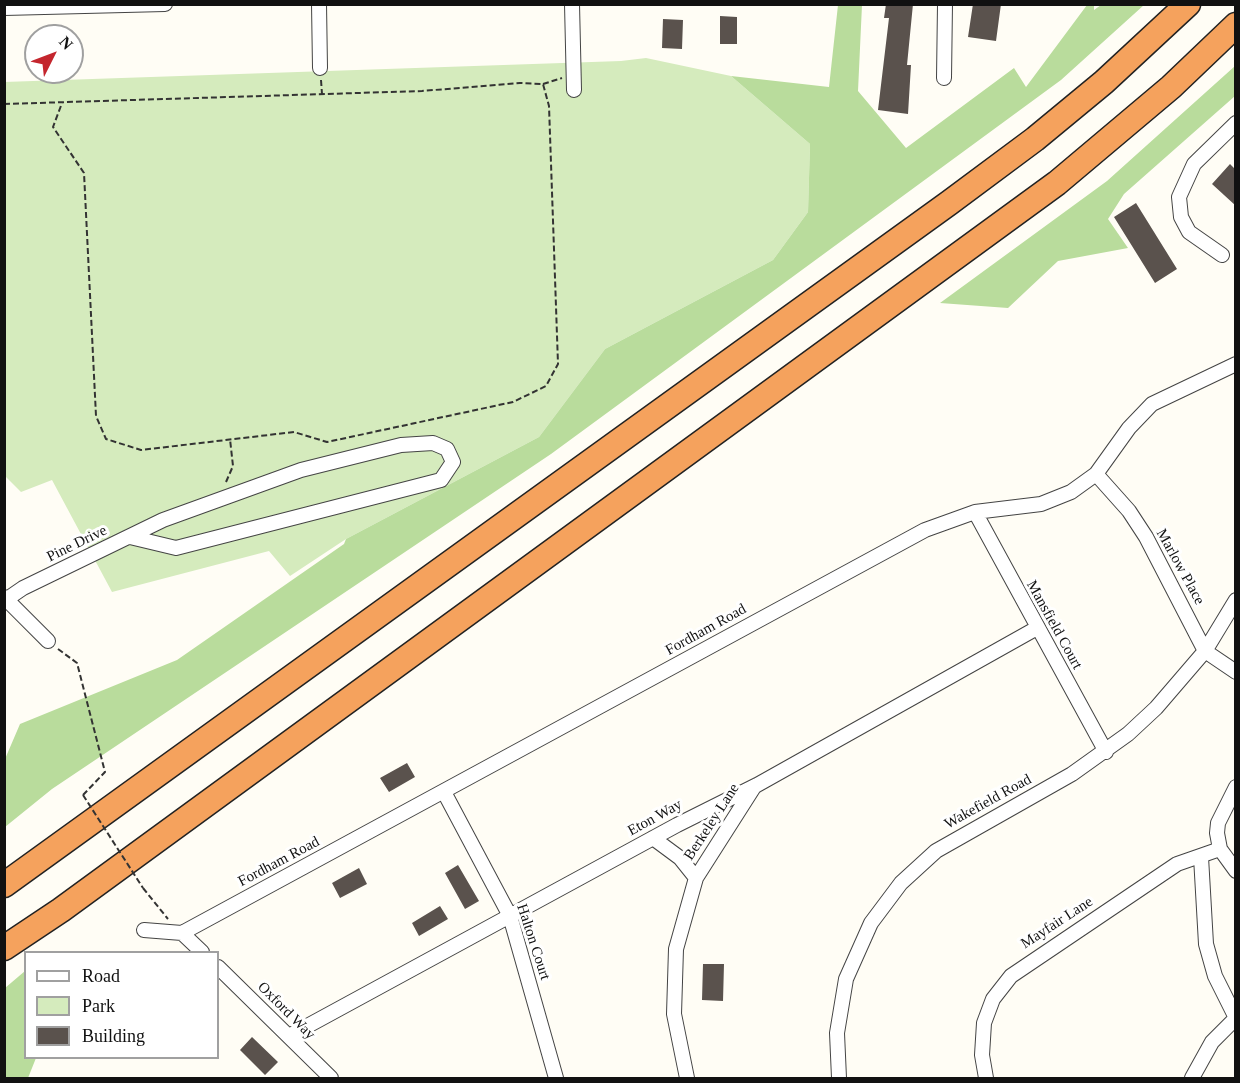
<!DOCTYPE html>
<style>
body{margin:0}
#map{position:relative;width:1240px;height:1083px;overflow:hidden;background:#fffdf5;font-family:"Times New Roman",serif}
canvas{display:block}
.frame{position:absolute;inset:0;border:6px solid #111;pointer-events:none}
.legend{position:absolute;left:24px;top:951px;width:195px;height:108px;box-sizing:border-box;background:#fff;border:2px solid #a0a0a0;margin:0;padding:8px 10px;list-style:none;font-size:18px;color:#111}
.legend li{display:flex;align-items:center;gap:12px;height:30px}
.legend b{width:30px;border:2px solid #a0a0a0}
.north{position:absolute;left:24px;top:24px;width:60px;height:60px;box-sizing:border-box;background:#fff;border:2px solid #a0a0a0;border-radius:50%;rotate:48deg;font-size:16px;font-weight:700;line-height:24px;text-align:center;color:#111}
.north::after{content:'';display:block;margin:auto;width:21px;height:27px;background:#c4262e;clip-path:polygon(50% 0,100% 100%,50% 72%,0 100%)}
</style>
<div id="map">
<canvas width="1240" height="1083"></canvas>
<div class="frame"></div>
<ul class="legend">
<li><b style="height:8px;background:#fff"></b>Road</li>
<li><b style="height:16px;background:#d5ebbd"></b>Park</li>
<li><b style="height:16px;background:#5a524d"></b>Building</li>
</ul>
<div class="north">N</div>
</div>
<script>
const g = document.querySelector('canvas').getContext('2d');
g.lineJoin = 'round';
function paint(path, color) { g.fillStyle = color; g.fill(path, 'evenodd'); }
const shape = rows => new Path2D(rows.map(r => 'M' + r).join(''));
function trace(path, color, width, dash) { g.strokeStyle = color; g.lineWidth = width; g.lineCap = dash ? 'butt' : 'round'; g.setLineDash(dash || []); g.stroke(path); }
function label(font, color, halo, rows, align = 'center') {
  g.font = font + ' "Times New Roman",serif'; g.lineWidth = 6; g.setLineDash([]); g.textBaseline = 'middle'; g.strokeStyle = halo; g.fillStyle = color; for (const [text, x, y, turn = 0] of rows) {
    g.save(); g.translate(x, y); g.rotate((+turn || 0) * Math.PI / 180); g.textAlign = isNaN(turn) ? turn : align; if (halo) g.strokeText(text, 0, 0); g.fillText(text, 0, 0); g.restore();
  }
}
paint(shape([
 [646,58,731,76,810,144,808,212,773,260,605,349,539,437,346,539,290,576,269,551,112,592,52,480,21,492,5,476,4,82,621,61]
]), '#d5ebbd');
paint(shape([
 [838,5,862,5,858,91,906,148,1014,68,1026,87,1087,5,1094,5,1094,10,1101,5,1144,5,1061,80,551,454,52,789,5,827,5,759,20,724,177,660,344,544,346,539,539,437,605,349,773,260,808,212,810,144,731,76,829,87],
 [1235,66,1235,96,1124,194,1108,219,1128,248,1058,261,1008,308,940,303,1107,181],
 [25,971,26,1058,36,1058,28,1078,5,1078,5,988]
]), '#b9dc9c');
paint(shape([
 [886,4,913,4,907,65,911,65,908,114,878,110,889,18,884,18],
 [973,4,1001,4,996,41,968,37],
 [720,16,737,17,737,44,720,44],
 [663,19,683,20,682,49,662,48],
 [1230,164,1236,170,1236,206,1212,184],
 [1136,203,1177,269,1155,283,1114,217],
 [407,763,415,777,389,792,380,778],
 [458,865,479,901,465,909,445,873],
 [359,868,367,884,340,898,332,883],
 [440,906,448,919,419,936,412,923],
 [703,964,724,964,723,1001,702,1000],
 [252,1037,278,1062,265,1075,240,1050]
]), '#5a524d');
const street = shape([
 [319,4,320,68],
 [572,4,574,90],
 [4,8,165,4],
 [944,78,945,4],
 [1222,255,1189,232,1181,217,1179,197,1194,164,1236,123],
 [1096,474,1129,511,1146,537,1205,651,1236,672],
 [975,512,1106,752],
 [4,597,48,641],
 [7,599,23,588,163,520,301,470,401,445,433,443,447,449,453,462,441,480,176,548,130,537],
 [1236,787,1218,823,1217,833,1220,849,1236,871],
 [444,792,510,916,556,1078],
 [653,838,680,858,696,878],
 [1201,857,1206,944,1215,976,1236,1018],
 [144,930,182,933],
 [182,933,925,530,975,512,1041,504,1071,492,1096,474,1129,428,1152,404,1236,364],
 [182,933,202,952],
 [218,967,331,1078],
 [289,1036,677,825,757,785,1037,628],
 [687,1078,674,1014,676,949,696,878,754,787],
 [839,1078,837,1033,846,979,871,923,901,883,936,851,1072,774,1128,734,1156,708,1205,651,1236,600],
 [986,1078,982,1055,984,1023,993,999,1011,976,1177,864,1220,849],
 [1192,1078,1212,1042,1236,1018]
]);
const highway = shape([
 [4,885,949,203,1035,139,1104,82,1188,4],
 [4,948,61,910,1057,183,1171,87,1236,25]
]);
trace(street, '#444', 16);
trace(highway, '#222', 27);
trace(shape([
 [321,80,322,94],
 [543,84,562,78],
 [4,104,422,91,520,83,543,84,549,106,558,364,546,386,513,402,327,442,294,432,141,450,106,439,96,416,84,173,53,127,62,103],
 [226,482,233,466,230,439],
 [58,649,77,663,105,772,83,795],
 [143,888,168,919]
]), '#333', 2, [6, 3]);
trace(street, '#fff', 14);
trace(highway, '#f5a25d', 24);
trace(shape([
 [83,795,143,888]
]), '#333', 2, [6, 3]);
label('15px', '#111', '#fff', [
 ["Pine Drive",77,544,-26],
 ["Marlow Place",1180,567,61],
 ["Mansfield Court",1054,625,61],
 ["Fordham Road",706,630,-29],
 ["Wakefield Road",988,802,-29],
 ["Eton Way",655,818,-29],
 ["Berkeley Lane",712,822,-57],
 ["Fordham Road",279,862,-28],
 ["Mayfair Lane",1057,923,-33],
 ["Halton Court",533,942,72],
 ["Oxford Way",286,1011,45]
]);
</script>
